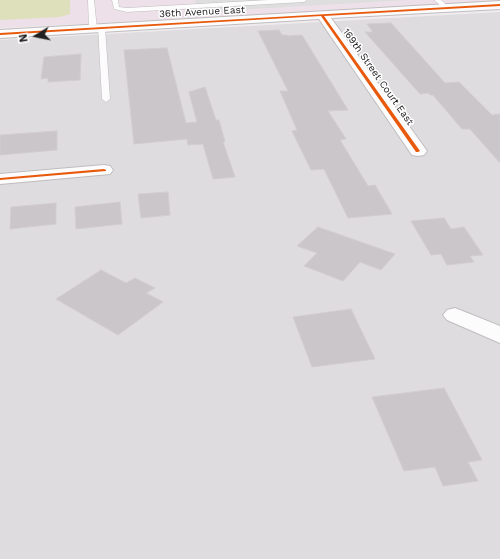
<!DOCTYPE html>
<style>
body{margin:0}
#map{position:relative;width:500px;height:559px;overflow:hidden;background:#efebee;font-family:"Work Sans",sans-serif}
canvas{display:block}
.north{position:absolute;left:16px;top:16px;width:40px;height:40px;-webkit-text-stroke:3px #fff;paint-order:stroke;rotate:260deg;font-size:11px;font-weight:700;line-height:16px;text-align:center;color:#212121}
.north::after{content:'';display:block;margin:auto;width:14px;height:18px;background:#212121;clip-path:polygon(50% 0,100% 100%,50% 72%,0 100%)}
</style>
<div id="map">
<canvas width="500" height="559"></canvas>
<div class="north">N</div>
</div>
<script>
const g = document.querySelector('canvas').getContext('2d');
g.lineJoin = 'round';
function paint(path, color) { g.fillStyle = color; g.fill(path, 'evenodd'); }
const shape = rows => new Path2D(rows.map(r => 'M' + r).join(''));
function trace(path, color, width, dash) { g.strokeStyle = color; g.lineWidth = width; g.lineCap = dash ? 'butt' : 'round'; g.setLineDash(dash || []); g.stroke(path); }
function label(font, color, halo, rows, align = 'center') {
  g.font = font + ' "Work Sans",sans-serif'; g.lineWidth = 3; g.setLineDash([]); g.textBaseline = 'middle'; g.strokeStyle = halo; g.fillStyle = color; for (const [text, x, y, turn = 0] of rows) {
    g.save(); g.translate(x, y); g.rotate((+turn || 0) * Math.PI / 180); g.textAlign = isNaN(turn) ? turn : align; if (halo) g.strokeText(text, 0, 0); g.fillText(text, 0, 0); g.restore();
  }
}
paint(shape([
 [500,12,500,559,0,559,0,40]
]), '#dedcde');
paint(shape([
 [0,0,500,0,500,3,0,28]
]), '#ede0e8');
paint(shape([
 [0,0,70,0,70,14,59,17,0,20]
]), '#dde0ba');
paint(shape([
 [195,0,410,0,200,12]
]), '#dfdedf');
const building = shape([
 [391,23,445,83,459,82,492,115,500,114,500,163,470,129,462,129,433,95,430,95,428,93,420,94,365,32,373,32,367,24,391,23],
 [279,30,282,35,287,35,288,36,302,35,348,110,328,111,346,139,340,140,368,186,375,185,392,214,348,218,324,169,311,170,292,131,297,130,280,91,288,91,258,31,279,30],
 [167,48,186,123,197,122,189,92,205,87,216,120,219,120,225,142,223,142,235,177,213,179,203,144,188,145,187,139,134,144,124,50,167,48],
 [81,54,80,80,48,82,48,78,41,79,44,57,81,54],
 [57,131,57,150,0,155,0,135,57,131],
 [168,192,170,215,141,218,138,194,168,192],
 [120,202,122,224,76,229,75,207,120,202],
 [56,203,56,224,10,229,11,207,56,203],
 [444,218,451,229,464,227,483,255,470,256,474,262,447,265,441,254,431,255,411,221,444,218],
 [318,227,395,254,381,270,360,262,343,281,304,266,317,253,297,246,318,227],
 [101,270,126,283,135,278,155,288,146,293,163,302,118,335,56,299,101,270],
 [351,309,375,359,312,367,293,317,351,309],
 [444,388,482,460,468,462,478,481,443,486,435,467,404,471,372,397,444,388]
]);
paint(building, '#cac6ca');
trace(building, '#d2cdd1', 1);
const lane = shape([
 [88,0,94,0,97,29,93,31,89,29,88,0],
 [112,0,118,0,119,7,127,8,268,0,307,0,304,2,127,12,114,9,112,0],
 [434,0,441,0,450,8,445,9,434,0],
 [98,26,101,26,105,28,110,99,106,102,102,99,98,26]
]);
const street = shape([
 [500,1,500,9,331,18,427,151,424,155,418,156,412,155,319,19,0,38,0,30,500,1],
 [104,165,110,166,113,170,110,174,0,184,0,174,104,165],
 [455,308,500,326,500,343,447,320,443,315,447,310,455,308]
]);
trace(lane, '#bfbdbf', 1);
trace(street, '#bfbdbf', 2);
paint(lane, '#fdfcfc');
paint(street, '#fdfcfc');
paint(shape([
 [500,4,500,6,324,16,420,151,418,152,416,152,321,16,0,35,0,33,500,4],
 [104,169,106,170,106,171,0,180,0,178,104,169]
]), '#e8590c');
label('10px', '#212121', '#fff', [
 ["36th Avenue East",202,12,-3],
 ["169th Street Court East",378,77,55]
]);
</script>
